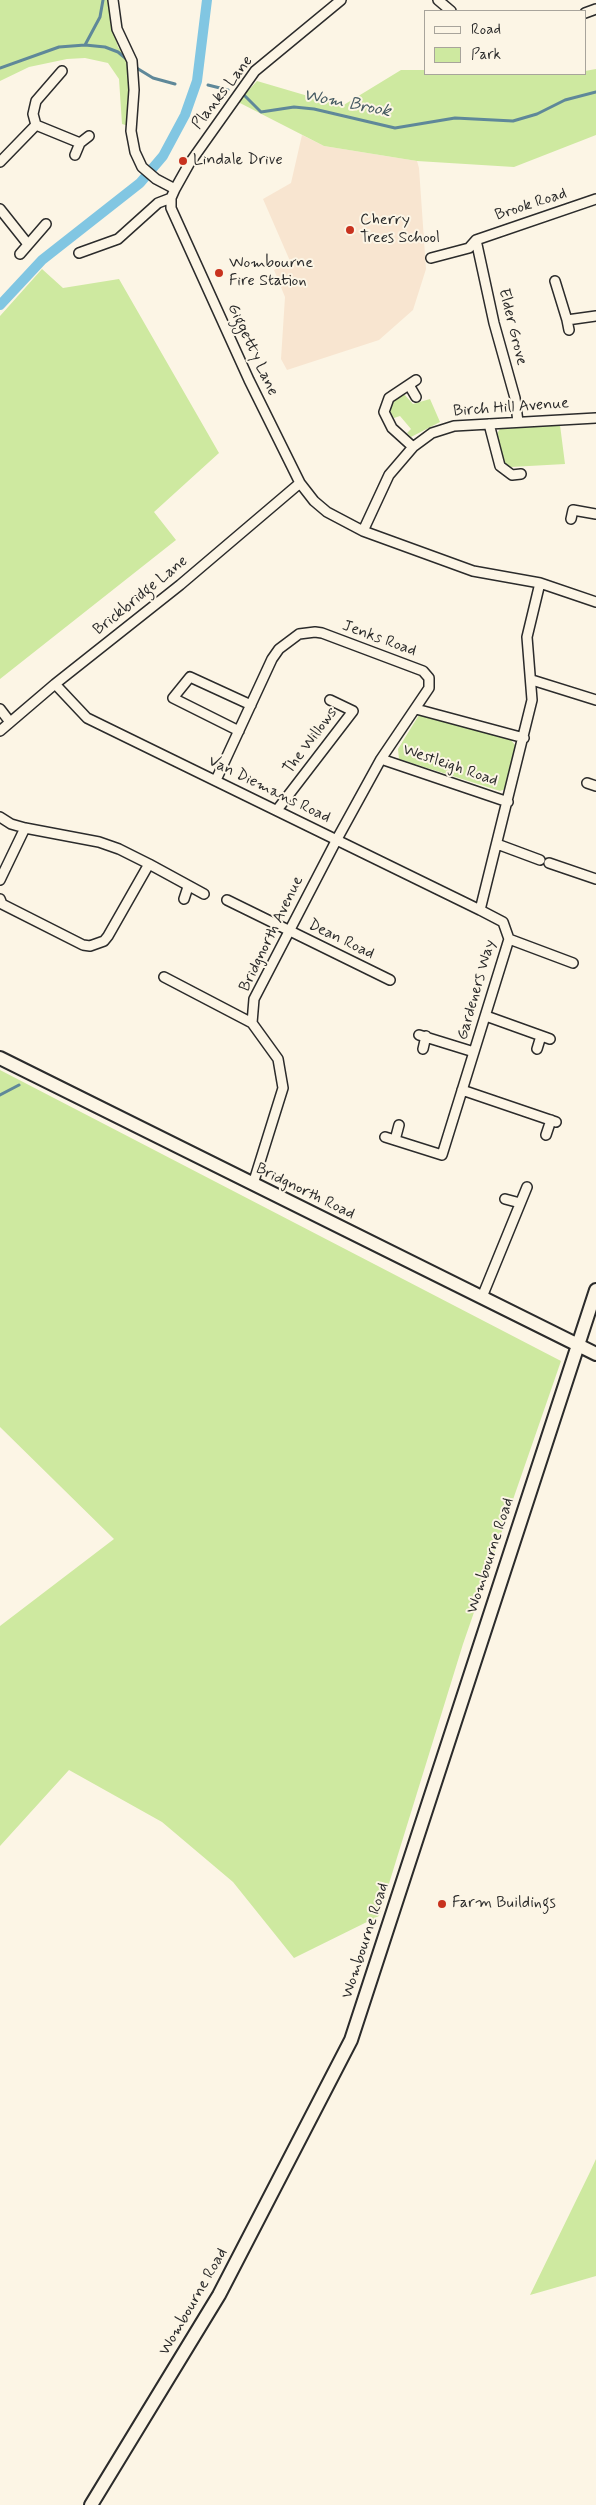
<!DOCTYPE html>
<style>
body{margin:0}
#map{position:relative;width:596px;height:2505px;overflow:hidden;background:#fcf5e5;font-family:Mynerve,sans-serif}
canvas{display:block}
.legend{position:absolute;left:424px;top:10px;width:162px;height:65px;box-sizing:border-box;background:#fcf5e5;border:1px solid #a8a49b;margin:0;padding:6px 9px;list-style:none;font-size:15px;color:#2b2b2b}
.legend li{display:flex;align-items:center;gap:10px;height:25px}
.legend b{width:25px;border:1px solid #a8a49b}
</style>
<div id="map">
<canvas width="596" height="2505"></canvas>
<ul class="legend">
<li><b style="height:6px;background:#fcf5e5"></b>Road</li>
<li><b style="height:14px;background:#cee9a0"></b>Park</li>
</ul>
</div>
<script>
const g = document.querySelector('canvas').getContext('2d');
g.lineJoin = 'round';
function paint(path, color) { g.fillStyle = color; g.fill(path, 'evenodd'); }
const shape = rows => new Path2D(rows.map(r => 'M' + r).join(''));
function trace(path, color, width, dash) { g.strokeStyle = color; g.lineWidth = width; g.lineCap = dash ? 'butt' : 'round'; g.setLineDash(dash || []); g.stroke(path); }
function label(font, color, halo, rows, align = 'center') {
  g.font = font + ' Mynerve,sans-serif'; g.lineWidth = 4; g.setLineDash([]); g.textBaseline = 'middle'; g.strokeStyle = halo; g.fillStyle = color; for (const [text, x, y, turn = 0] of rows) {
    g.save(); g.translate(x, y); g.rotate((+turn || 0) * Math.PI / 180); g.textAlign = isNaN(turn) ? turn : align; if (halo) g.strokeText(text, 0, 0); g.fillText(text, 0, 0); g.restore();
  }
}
paint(shape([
 [302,135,324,146,417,161,419,168,426,269,413,310,379,340,287,370,281,359,285,297,274,270,290,261,263,199,291,183]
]), '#f8e5d0');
paint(shape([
 [0,0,110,0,113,29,118,47,128,58,132,92,129,126,122,124,119,79,108,63,85,58,67,59,29,67,0,81],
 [596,69,596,135,514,167,417,161,324,146,238,102,257,81,342,106,401,70,425,70,425,74,585,74,585,71],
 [42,269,63,288,119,279,219,453,154,512,176,540,0,679,0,316],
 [404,394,413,404,430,399,440,422,411,437,407,433,411,429,400,416,394,418,390,411,393,401],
 [560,425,565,464,511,467,504,464,496,435,500,429],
 [419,715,511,740,515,745,514,752,505,789,500,791,399,759,398,749],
 [0,1070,561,1361,463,1644,379,1916,294,1958,233,1882,162,1822,69,1770,0,1846,0,1626,114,1539,0,1427],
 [596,2159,596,2276,530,2295,590,2172]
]), '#cee9a0');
trace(shape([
 [85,45,100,17,103,0],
 [135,67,153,78,175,84],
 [0,68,59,47,85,45,105,47,118,52,130,62],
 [208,85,228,90],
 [244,95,261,112,294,107,314,109,395,128,455,118,513,121,537,114,565,100,596,92],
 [0,1095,19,1085]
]), '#5f8899', 3);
trace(shape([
 [0,305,42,260,140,183,163,156,185,115,197,81,207,0]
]), '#81c6e2', 10);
const street = shape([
 [113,0,117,29,132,61,134,90,131,131,135,152,142,167,156,179,175,189],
 [341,0,255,71,189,164,175,189,171,198,171,208,249,380,300,483,314,501,327,512,363,531,473,571,540,583,596,602],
 [438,0,451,11],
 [585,13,596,9],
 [36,125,80,143],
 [75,155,80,143,89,136],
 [0,162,36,125,33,114,36,101,62,71],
 [0,209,27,243],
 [476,240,494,323,515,398,518,422],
 [476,240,596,199],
 [79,253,118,239,158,203,171,198],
 [20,254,46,224],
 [431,258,469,248,476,240],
 [555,281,567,320],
 [569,330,567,320,596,316],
 [409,385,416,397],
 [489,424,500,466,512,475,521,474],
 [413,447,392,428,384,412,389,398,416,380],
 [571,519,573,510,596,514],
 [363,531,389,475,413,447,432,433,454,426,596,418],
 [532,680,596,700],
 [55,684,87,718,480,910],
 [0,709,10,722],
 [416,709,524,738],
 [0,731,55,684,180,585,300,483],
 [239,731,173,698,190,677,251,705],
 [381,759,508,802],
 [216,780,272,659,279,649,299,634,315,632,322,633,423,671,429,678,429,688,381,759,337,839,254,999,252,1023,278,1059,283,1088,253,1184],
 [587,783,596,786],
 [277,810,353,711,330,700],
 [0,817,11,824,25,828,99,842,119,849,149,864,108,936,104,941,90,946,83,945,2,904,0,899],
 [497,844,540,860],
 [549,863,596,879],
 [149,864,204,894],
 [0,880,25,828],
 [184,899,188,887],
 [227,900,390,980],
 [509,939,573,963],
 [164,977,252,1023],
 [486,1016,550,1039],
 [419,1035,474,1052],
 [423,1049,426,1036],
 [537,1049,541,1036],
 [462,1090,556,1122],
 [546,1135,551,1120],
 [385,1137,442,1155,509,939,503,922,480,910,532,700,527,637,540,583],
 [395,1140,399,1125],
 [505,1199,520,1203],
 [482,1297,527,1187]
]);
const secondary = shape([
 [0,1058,596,1354],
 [91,2505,219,2295,351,2040,596,1290]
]);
trace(street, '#2b2b2b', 12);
trace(secondary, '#2b2b2b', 16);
trace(street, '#fcf5e5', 9);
trace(secondary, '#fcf5e5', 12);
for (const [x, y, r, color] of [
 [183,161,5,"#c8321e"],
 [350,230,5,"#c8321e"],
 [219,273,5,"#c8321e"],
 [442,1904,5,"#c8321e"]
]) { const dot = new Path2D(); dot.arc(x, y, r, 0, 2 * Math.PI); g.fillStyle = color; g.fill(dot); trace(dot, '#fcf5e5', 2); }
label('16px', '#2b2b2b', '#fcf5e5', [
 ["Planks Lane",223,93,-52],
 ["Brook Road",531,205,-18],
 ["Elder Grove",512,327,76],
 ["Giggetty Lane",252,350,65],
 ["Birch Hill Avenue",511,408,-4],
 ["Brickbridge Lane",141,596,-39],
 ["Jenks Road",379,639,20],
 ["The Willows",311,741,-53],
 ["Westleigh Road",450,766,19],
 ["Van Diemans Road",269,790,26],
 ["Bridgnorth Avenue",272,934,-64],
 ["Dean Road",341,940,26],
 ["Gardeners Way",477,990,-74],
 ["Bridgnorth Road",305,1192,26],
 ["Wombourne Road",491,1556,-72],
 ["Wombourne Road",366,1941,-72],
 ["Wombourne Road",194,2302,-60]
]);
label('16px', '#2b2b2b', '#fcf5e5', [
 ["Lindale Drive",193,161],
 ["Cherry",360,221],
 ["Trees School",360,239],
 ["Wombourne",229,264],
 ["Fire Station",229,282],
 ["Farm Buildings",452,1904]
], 'left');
label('italic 18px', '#455a62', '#fcf5e5', [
 ["Wom Brook",347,104,11]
]);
</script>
